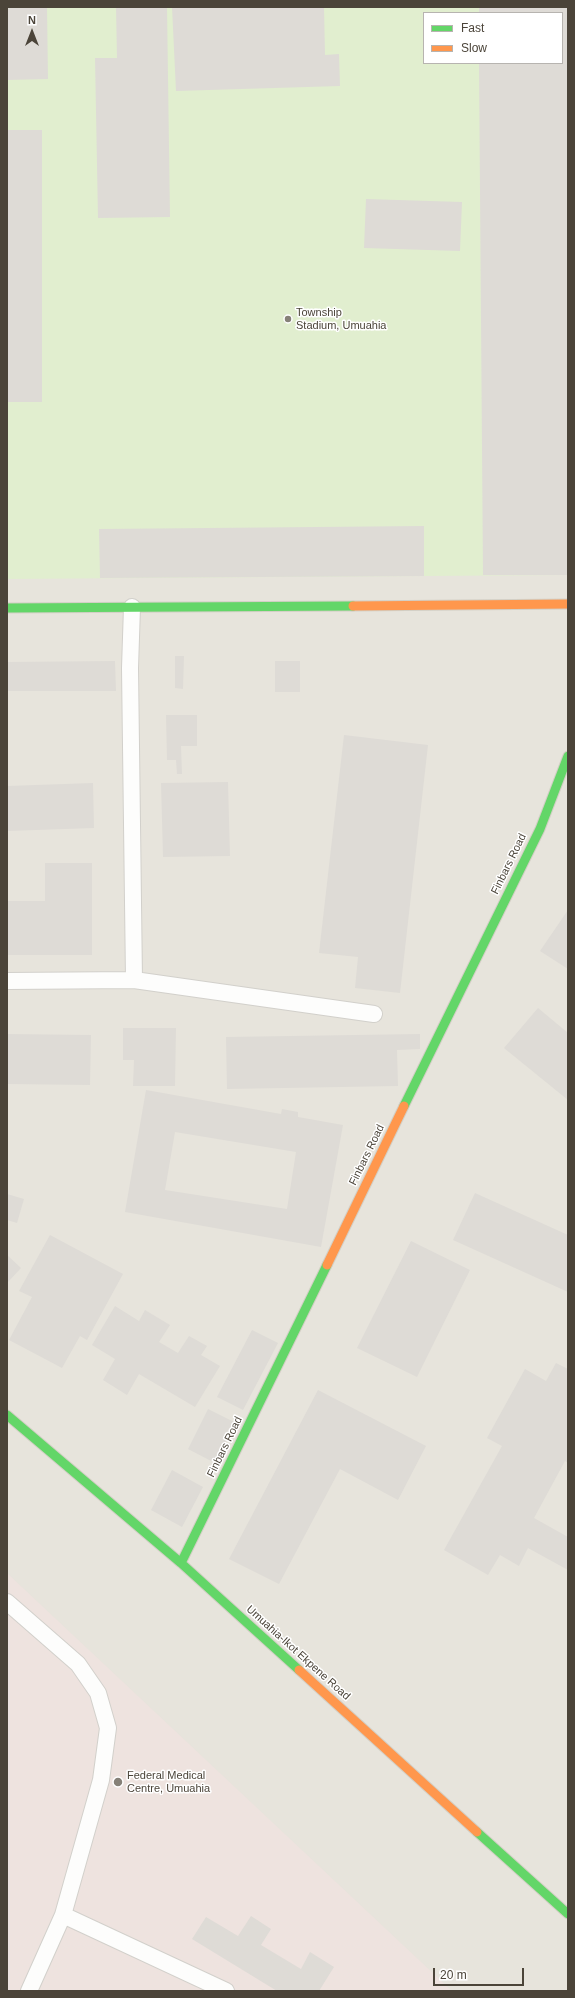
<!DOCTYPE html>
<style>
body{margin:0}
#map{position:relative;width:575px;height:1998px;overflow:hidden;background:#f4f2ee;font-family:Helvetica,sans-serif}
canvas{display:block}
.frame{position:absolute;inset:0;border:8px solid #4b4439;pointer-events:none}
.legend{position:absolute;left:423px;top:12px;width:140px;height:52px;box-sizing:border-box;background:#fff;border:1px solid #b7b4b0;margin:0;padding:5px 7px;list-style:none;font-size:12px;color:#4b4439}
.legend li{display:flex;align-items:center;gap:8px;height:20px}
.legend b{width:20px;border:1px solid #b7b4b0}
.north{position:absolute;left:12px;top:12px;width:40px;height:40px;-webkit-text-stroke:3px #fff;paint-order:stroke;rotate:0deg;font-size:11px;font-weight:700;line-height:16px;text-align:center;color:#4b4439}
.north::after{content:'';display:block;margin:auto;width:14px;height:18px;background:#4b4439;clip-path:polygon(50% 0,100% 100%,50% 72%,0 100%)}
.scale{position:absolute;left:433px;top:1968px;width:91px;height:18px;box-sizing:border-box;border:2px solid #4b4439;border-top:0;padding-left:5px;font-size:12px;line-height:14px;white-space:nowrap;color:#4b4439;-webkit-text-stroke:3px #fff;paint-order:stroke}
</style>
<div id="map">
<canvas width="575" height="1998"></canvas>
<div class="frame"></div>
<ul class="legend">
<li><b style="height:5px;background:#63d668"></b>Fast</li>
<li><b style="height:5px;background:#ff974d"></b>Slow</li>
</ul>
<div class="north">N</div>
<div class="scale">20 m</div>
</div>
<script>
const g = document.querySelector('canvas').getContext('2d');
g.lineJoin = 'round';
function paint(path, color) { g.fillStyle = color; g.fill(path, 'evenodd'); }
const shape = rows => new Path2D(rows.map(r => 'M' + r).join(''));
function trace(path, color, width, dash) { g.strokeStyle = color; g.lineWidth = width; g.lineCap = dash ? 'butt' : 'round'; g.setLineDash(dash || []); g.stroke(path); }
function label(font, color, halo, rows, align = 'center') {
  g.font = font + ' Helvetica,sans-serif'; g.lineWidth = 3; g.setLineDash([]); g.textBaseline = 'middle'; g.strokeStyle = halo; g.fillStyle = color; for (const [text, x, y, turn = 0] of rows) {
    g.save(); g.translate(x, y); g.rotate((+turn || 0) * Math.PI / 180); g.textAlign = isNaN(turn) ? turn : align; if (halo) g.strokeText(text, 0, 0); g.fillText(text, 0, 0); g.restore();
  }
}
paint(shape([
 [7,7,568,7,568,1991,7,1991],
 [424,13,562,13,562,63,424,63]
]), '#e7e4dc');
paint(shape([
 [7,1573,452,1991,7,1991]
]), '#eee3df');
paint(shape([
 [7,7,568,7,568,575,7,579],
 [424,13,562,13,562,63,424,63]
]), '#e1eecf');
paint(shape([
 [7,7,47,7,48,79,7,80],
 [116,7,167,7,170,217,98,218,95,58,117,58],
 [172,7,324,7,325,55,339,54,340,86,176,91],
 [479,7,568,7,568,575,483,575,479,63,562,63,562,13,479,13],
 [7,130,42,130,42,402,7,402],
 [366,199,462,202,460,251,364,248],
 [424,526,424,576,100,578,99,529],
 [175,656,184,656,183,689,175,688],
 [115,661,116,691,7,691,7,662],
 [275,661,300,661,300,692,275,692],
 [166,715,197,715,197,746,181,746,182,774,177,774,176,760,167,760],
 [344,735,428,745,400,993,355,988,358,957,319,953],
 [228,782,230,856,163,857,161,783],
 [93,783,94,828,7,831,7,786],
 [45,863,92,863,92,955,7,955,7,901,45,901],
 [568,910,568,969,540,951],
 [538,1008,568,1033,568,1100,504,1048],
 [123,1028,176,1028,175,1086,133,1086,134,1060,123,1060],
 [7,1034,91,1035,90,1085,7,1084],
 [420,1034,420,1049,397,1050,398,1086,227,1089,226,1037],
 [146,1090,281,1114,282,1109,298,1112,298,1117,343,1125,321,1247,125,1212],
 [175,1132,296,1152,287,1209,165,1190],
 [475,1193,568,1235,568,1292,453,1240],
 [7,1194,24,1199,17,1223,7,1220],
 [50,1235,123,1274,87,1340,80,1336,62,1368,9,1340,32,1297,19,1291],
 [411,1241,470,1270,417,1377,357,1348],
 [7,1255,21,1268,7,1283],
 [115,1306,139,1321,145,1310,170,1325,159,1342,178,1353,189,1336,207,1346,201,1355,220,1366,195,1407,139,1374,127,1395,103,1380,115,1359,92,1345],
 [252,1330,278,1343,243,1410,217,1397],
 [556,1363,568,1369,568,1463,565,1461,534,1518,568,1537,568,1570,528,1548,519,1566,500,1555,488,1575,444,1550,502,1446,487,1438,525,1369,546,1381],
 [318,1390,426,1446,398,1500,340,1469,279,1584,229,1559],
 [208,1409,236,1423,215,1463,188,1449],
 [172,1470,203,1487,182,1527,151,1510],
 [251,1916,271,1929,261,1945,301,1969,310,1952,334,1967,319,1991,277,1991,192,1939,206,1917,238,1936]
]), '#dedbd6');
const lane = shape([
 [132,607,130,668,134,980],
 [7,981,134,980,374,1014],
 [7,1602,78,1664,98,1693,108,1728,101,1780,63,1915,29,1991],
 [63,1915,226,1991]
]);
const fast = shape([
 [7,608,353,606],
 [404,1106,540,829,568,756],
 [7,1415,181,1563,299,1670],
 [181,1563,327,1265],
 [477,1832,568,1914]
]);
const slow = shape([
 [353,606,568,604],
 [327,1265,404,1106],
 [299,1670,477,1832]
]);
trace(lane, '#d2d0cb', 18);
trace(fast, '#d3cfc5', 11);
trace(slow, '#d3cfc5', 11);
trace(lane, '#fdfdfc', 16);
trace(fast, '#63d668', 9);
trace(slow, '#ff974d', 9);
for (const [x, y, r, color] of [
 [288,319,4,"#868178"],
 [118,1782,5,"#868178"]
]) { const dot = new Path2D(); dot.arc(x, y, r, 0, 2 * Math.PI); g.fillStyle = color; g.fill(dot); trace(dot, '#fff', 1.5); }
label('11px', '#4b4439', '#fff', [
 ["Township",296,313],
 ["Stadium, Umuahia",296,326],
 ["Federal Medical",127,1776],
 ["Centre, Umuahia",127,1789]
], 'left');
label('11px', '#4b4439', '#fff', [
 ["Finbars Road",509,864,-64],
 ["Finbars Road",367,1155,-64],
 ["Finbars Road",225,1447,-64],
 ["Umuahia-Ikot Ekpene Road",298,1653,42]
]);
</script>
